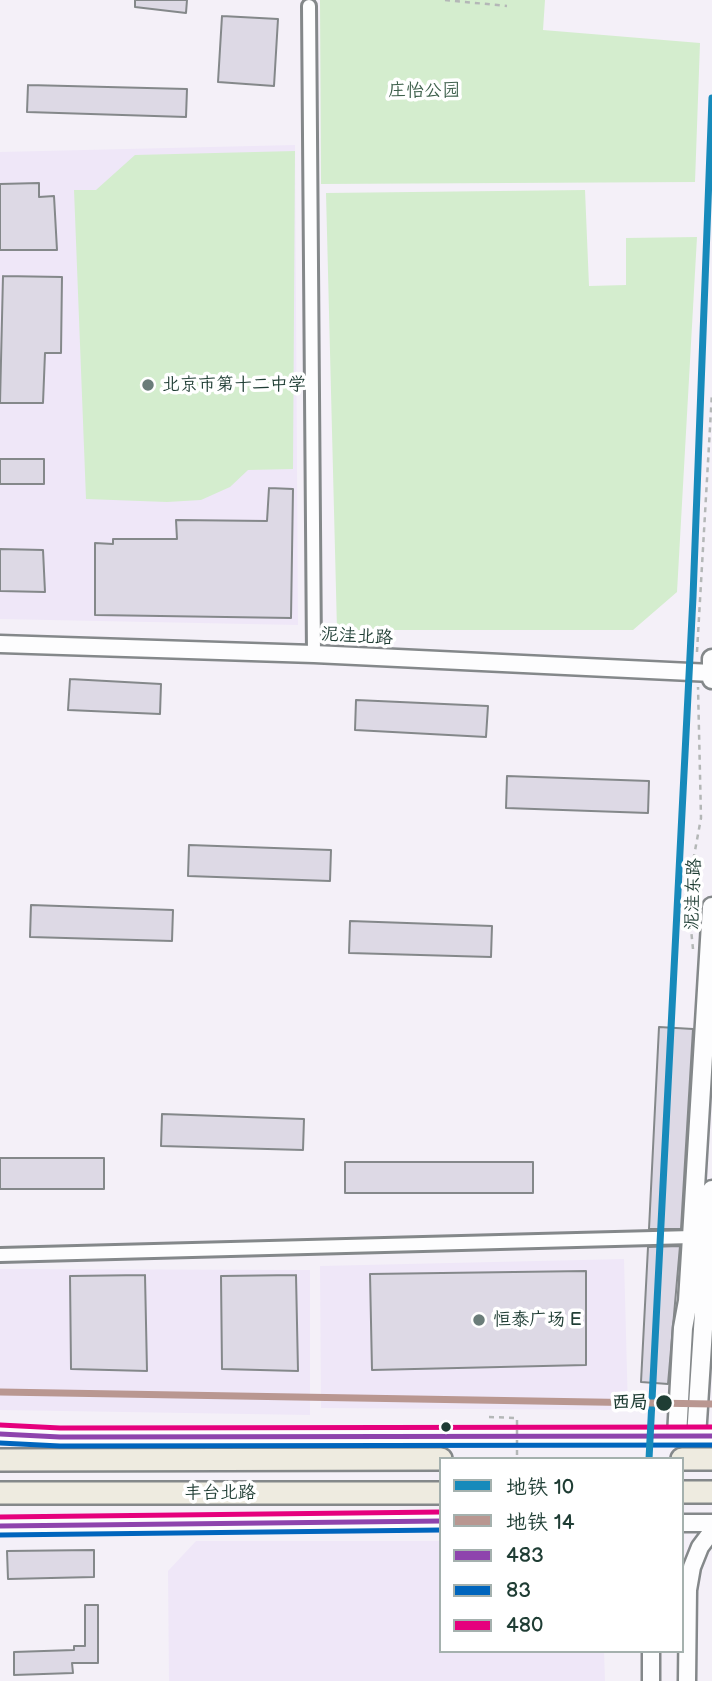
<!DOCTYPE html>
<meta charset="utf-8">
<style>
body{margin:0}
#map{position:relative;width:712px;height:1681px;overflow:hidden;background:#f4f0f8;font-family:"Balsamiq Sans","LXGW WenKai TC",sans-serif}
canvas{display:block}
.legend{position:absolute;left:439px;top:1457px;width:245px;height:196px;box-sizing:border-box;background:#fff;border:2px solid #a5b1ae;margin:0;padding:9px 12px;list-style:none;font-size:21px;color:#1f3d34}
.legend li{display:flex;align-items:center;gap:14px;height:35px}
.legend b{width:35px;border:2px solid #a5b1ae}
</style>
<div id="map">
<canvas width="712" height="1681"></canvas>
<ul class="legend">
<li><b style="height:9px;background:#178abb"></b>地铁 10</li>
<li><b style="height:9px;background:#b99791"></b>地铁 14</li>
<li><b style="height:9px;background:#8e44ad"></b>483</li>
<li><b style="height:9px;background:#0065bd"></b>83</li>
<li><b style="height:9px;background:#e5007d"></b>480</li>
</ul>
</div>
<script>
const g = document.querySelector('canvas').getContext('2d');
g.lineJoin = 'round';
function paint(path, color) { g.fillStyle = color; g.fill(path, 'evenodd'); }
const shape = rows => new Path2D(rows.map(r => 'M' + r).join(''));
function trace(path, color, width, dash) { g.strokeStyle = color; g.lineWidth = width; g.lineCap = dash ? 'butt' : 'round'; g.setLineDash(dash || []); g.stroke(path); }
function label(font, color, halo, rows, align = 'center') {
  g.font = font + ' "Balsamiq Sans","LXGW WenKai TC",sans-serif'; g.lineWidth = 7; g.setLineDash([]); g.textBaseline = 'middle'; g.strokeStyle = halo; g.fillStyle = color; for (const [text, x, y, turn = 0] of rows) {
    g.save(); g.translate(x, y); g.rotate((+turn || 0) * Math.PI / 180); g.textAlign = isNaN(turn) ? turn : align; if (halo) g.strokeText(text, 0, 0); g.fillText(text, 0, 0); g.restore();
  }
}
paint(shape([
 [295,145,298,625,0,619,0,152],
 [624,1259,628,1410,321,1408,320,1266],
 [0,1269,310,1270,310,1415,0,1410],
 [196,1541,441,1541,441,1651,604,1651,605,1681,169,1681,168,1571]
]), '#efe7f8');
paint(shape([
 [320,0,545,0,543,30,700,43,695,182,321,184],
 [295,151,293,469,248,470,230,487,201,500,167,502,86,499,74,190,96,190,135,155],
 [585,190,589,286,626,285,626,238,697,237,677,592,633,630,337,630,326,193]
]), '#d4edce');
const building = shape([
 [135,0,187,0,186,13,135,7,135,0],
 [222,16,278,19,274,86,218,82,222,16],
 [28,85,187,89,186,117,27,112,28,85],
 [39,183,39,197,54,196,57,250,0,250,0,184,39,183],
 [3,276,62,277,61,353,45,353,43,403,0,403,3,276],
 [0,459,44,459,44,484,0,484,0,459],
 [269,488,293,489,291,618,95,615,95,543,113,544,113,539,177,539,176,520,267,521,269,488],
 [0,549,43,550,45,592,0,591,0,549],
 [70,679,161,684,160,714,68,710,70,679],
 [356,700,488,706,486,737,355,730,356,700],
 [507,776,649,781,648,813,506,808,507,776],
 [189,845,331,850,330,881,188,876,189,845],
 [31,905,173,910,172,941,30,937,31,905],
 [350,921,492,926,491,957,349,953,350,921],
 [659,1027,693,1029,681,1229,649,1229,659,1027],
 [162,1114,304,1119,303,1150,161,1146,162,1114],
 [0,1158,104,1158,104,1189,0,1189,0,1158],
 [345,1162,533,1162,533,1193,345,1193,345,1162],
 [680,1246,668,1384,641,1382,648,1247,680,1246],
 [586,1271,586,1365,372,1370,370,1274,586,1271],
 [145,1275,147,1371,71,1369,70,1276,145,1275],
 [296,1275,298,1371,222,1369,221,1276,296,1275],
 [94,1550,94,1577,8,1579,7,1551,94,1550],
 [85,1605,98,1605,98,1663,72,1663,73,1673,14,1675,14,1652,74,1650,74,1646,85,1646,85,1605]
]);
paint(building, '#ddd9e5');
trace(building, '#84888a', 2);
const minor = shape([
 [309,6,314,654],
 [0,1255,692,1237]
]);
const tertiary = shape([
 [0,644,314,654,712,673],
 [0,1434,60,1437,712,1436],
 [682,1523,712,1523],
 [0,1526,441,1521],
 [651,1681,651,1651],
 [687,1681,688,1590,692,1567,700,1547,712,1531]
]);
const secondary = shape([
 [712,659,712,679],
 [677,1436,683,1328,688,1301,692,1237,712,907],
 [696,1437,712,1190]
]);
const trunk = shape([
 [682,1459,712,1459],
 [0,1460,441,1459],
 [682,1492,712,1492],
 [0,1493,441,1493]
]);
trace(minor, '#84888a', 18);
trace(tertiary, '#84888a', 21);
trace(secondary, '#84888a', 23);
trace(trunk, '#84888a', 26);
trace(shape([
 [445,0,507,6],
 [697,652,712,393],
 [693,949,691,929,694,856,701,818,698,687]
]), '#b4b7b7', 2.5, [5, 5]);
trace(minor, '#fdfdfe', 12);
trace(tertiary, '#fdfdfe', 16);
trace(secondary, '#fdfdfe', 18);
trace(trunk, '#eeebe0', 21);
trace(shape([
 [489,1417,517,1418,517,1459]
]), '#b4b7b7', 2.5, [5, 5]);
trace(shape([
 [0,1434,60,1437,712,1436],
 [0,1526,441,1521]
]), '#8e44ad', 5);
trace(shape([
 [0,1443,60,1446,712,1445],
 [0,1535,441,1530]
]), '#0065bd', 5);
trace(shape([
 [0,1425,60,1428,712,1427],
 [0,1517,441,1512]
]), '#e5007d', 5);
trace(shape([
 [649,1459,693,597,712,98]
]), '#178abb', 7);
trace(shape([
 [0,1392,712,1404]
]), '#b99791', 7);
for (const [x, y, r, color] of [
 [148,385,7,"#6a7c79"],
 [479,1320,7,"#6a7c79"],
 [664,1403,9,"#1f3d34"],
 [446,1427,6,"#1f3d34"]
]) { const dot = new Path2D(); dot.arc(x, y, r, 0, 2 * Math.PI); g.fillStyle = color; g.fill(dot); trace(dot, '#fff', 2.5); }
label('18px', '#3e604c', '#fff', [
 ["庄怡公园",424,91]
]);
label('18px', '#1f3d34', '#fff', [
 ["北京市第十二中学",162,385],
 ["恒泰广场 E",493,1320]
], 'left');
label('18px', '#1f3d34', '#fff', [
 ["泥洼北路",357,637,3],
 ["泥洼东路",694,894,-88],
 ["丰台北路",220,1493]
]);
label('bold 18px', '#1f3d34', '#fff', [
 ["西局",648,1403]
], 'right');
</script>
